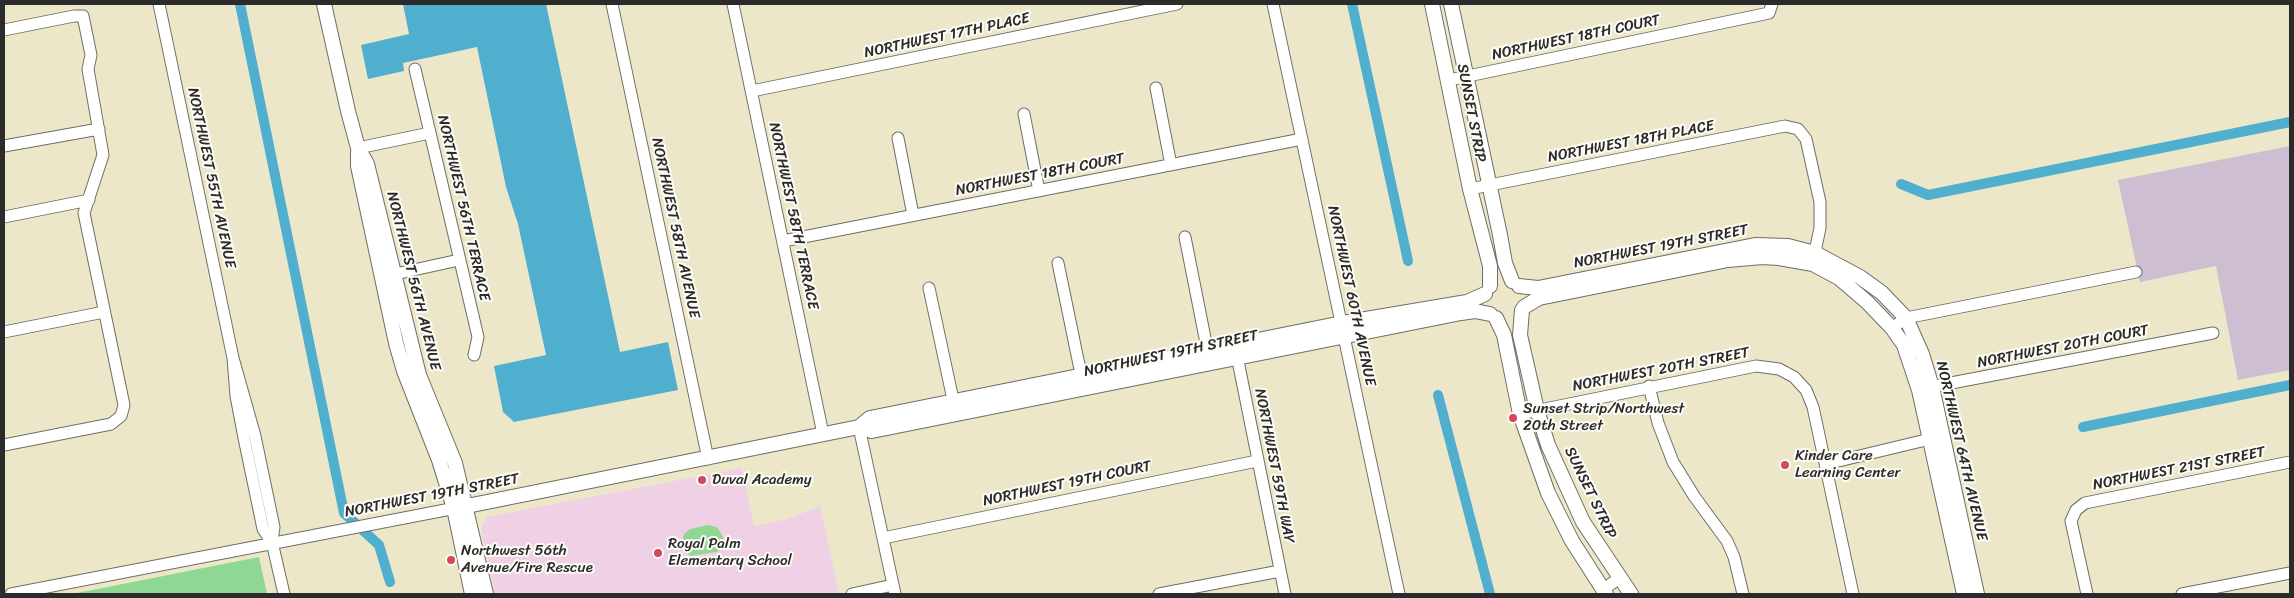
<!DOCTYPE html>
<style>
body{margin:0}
#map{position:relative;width:2294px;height:598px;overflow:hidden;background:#ede7ca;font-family:Sriracha,sans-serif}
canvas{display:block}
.frame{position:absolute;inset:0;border:5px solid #2b2b2b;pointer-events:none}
</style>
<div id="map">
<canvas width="2294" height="598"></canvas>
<div class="frame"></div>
</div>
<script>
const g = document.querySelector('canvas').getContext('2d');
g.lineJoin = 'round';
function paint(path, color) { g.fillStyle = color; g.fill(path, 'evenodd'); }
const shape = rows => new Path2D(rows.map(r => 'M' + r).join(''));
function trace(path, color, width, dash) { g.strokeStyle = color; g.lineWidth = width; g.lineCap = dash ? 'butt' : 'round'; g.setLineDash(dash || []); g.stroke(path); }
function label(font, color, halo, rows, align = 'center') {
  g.font = font + ' Sriracha,sans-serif'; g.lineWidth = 4; g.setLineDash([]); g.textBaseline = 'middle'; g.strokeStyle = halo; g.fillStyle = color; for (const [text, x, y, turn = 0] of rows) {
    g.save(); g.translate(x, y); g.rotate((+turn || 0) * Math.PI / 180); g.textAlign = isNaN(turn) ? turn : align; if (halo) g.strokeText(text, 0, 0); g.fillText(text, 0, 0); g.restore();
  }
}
paint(shape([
 [742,468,754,526,787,519,820,506,839,594,495,594,481,528,487,517]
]), '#f0d0e4');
paint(shape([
 [2290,146,2290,370,2238,380,2216,266,2140,282,2118,180]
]), '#cebed1');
paint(shape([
 [708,525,717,527,722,535,724,540,720,550,716,552,690,556,682,544,684,534,690,529],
 [259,557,267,594,72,594]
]), '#8fd894');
paint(shape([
 [403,4,546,4,620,352,668,342,678,390,514,422,503,412,494,366,546,355,518,224,506,187,477,47,403,63,404,71,368,79,361,45,409,34]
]), '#50afcf');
trace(shape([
 [240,4,344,513,379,545,390,582],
 [1352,4,1408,261],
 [1901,184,1928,195,2290,122],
 [1438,395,1490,594],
 [2083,427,2290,385]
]), '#50afcf', 10);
const minor = shape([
 [159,4,233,358],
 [612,4,708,459],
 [733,4,823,434],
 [1273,4,1399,594],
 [4,30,74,16,83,16,91,55,88,69,103,155,84,213,124,405,121,416,111,424,4,445],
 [415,69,478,337,474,355],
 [1449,80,1769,13,1772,4],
 [1156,88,1171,165],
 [752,91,1177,4],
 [1024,114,1039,191],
 [898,138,913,215],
 [4,146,99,129],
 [358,148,430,133],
 [1470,189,1785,126,1798,129,1806,139,1820,202,1820,228,1813,261],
 [4,217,89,200],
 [1185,237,1209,358],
 [783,241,1302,139],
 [1058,263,1083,384],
 [386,276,459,260],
 [929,288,955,409],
 [1892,328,1906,318,2136,272],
 [4,332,104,312],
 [1236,351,1285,594],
 [1649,386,1658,423,1673,462,1694,496,1727,541,1734,557,1743,594],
 [1925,388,2213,333],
 [1520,414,1756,366,1779,369,1794,377,1806,390,1813,407,1853,594],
 [859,427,895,594],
 [1826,464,1930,439],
 [883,538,1257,461],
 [272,542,263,529,244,438,236,396,233,358,255,436,274,527,272,542,284,594],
 [1603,590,1619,578],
 [11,594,461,507],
 [852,594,893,585],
 [1159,594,1280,571],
 [2087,594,2071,521,2076,510,2085,503,2290,462],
 [2182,594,2290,573]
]);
const tertiary = shape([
 [324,4,348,111,358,148,367,164,419,375,455,463,486,594],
 [1432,4,1470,189,1490,266,1490,286],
 [1451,4,1500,235,1505,263,1512,281],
 [358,152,358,166,396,343,404,371,439,460,454,508,472,594],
 [1519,286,1538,288,1755,245,1788,246,1815,253,1860,277,1882,293,1906,318,1922,354,1932,387,1977,594],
 [1524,307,1539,298,1728,260,1762,257,1779,258,1813,264,1839,278,1867,302,1892,328,1904,345,1919,390,1964,594],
 [1522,310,1520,335,1537,410,1548,445,1583,522,1631,594],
 [1496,318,1504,335,1520,414,1548,493,1572,541,1606,594],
 [859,427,870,418,1342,323,1467,302,1485,294],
 [467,506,859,427,872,431,1461,313,1475,311,1490,314]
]);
trace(minor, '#6f6d63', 13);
trace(tertiary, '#6f6d63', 16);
trace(minor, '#fff', 11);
trace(tertiary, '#fff', 14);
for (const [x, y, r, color] of [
 [1513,418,5,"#d1495b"],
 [1785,465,5,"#d1495b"],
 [702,480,5,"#d1495b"],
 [658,553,5,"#d1495b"],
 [451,560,5,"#d1495b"]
]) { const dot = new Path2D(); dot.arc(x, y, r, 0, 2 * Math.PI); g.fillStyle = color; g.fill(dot); trace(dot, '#fdfcf7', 2); }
label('15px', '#2b2b2b', '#fdfcf7', [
 ["NORTHWEST 17TH PLACE",947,36,-12],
 ["NORTHWEST 18TH COURT",1576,38,-12],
 ["SUNSET STRIP",1471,113,79],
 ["NORTHWEST 18TH PLACE",1631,142,-11],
 ["NORTHWEST 18TH COURT",1040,175,-11],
 ["NORTHWEST 55TH AVENUE",211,178,78],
 ["NORTHWEST 56TH TERRACE",463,208,77],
 ["NORTHWEST 58TH TERRACE",793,216,78],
 ["NORTHWEST 58TH AVENUE",675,228,78],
 ["NORTHWEST 19TH STREET",1661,247,-11],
 ["NORTHWEST 56TH AVENUE",413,281,76],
 ["NORTHWEST 60TH AVENUE",1351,296,78],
 ["NORTHWEST 20TH COURT",2063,347,-11],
 ["NORTHWEST 19TH STREET",1171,354,-12],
 ["NORTHWEST 20TH STREET",1661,370,-11],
 ["NORTHWEST 64TH AVENUE",1961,451,77],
 ["NORTHWEST 59TH WAY",1274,466,79],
 ["NORTHWEST 21ST STREET",2179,469,-11],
 ["NORTHWEST 19TH COURT",1067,484,-12],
 ["SUNSET STRIP",1590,493,64],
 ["NORTHWEST 19TH STREET",432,496,-11]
]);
label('15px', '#2b2b2b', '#fdfcf7', [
 ["Sunset Strip/Northwest",1523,409],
 ["20th Street",1523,426],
 ["Kinder Care",1795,456],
 ["Learning Center",1795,473],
 ["Duval Academy",712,480],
 ["Royal Palm",668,544],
 ["Elementary School",668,561],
 ["Northwest 56th",461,551],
 ["Avenue/Fire Rescue",461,568]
], 'left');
</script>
